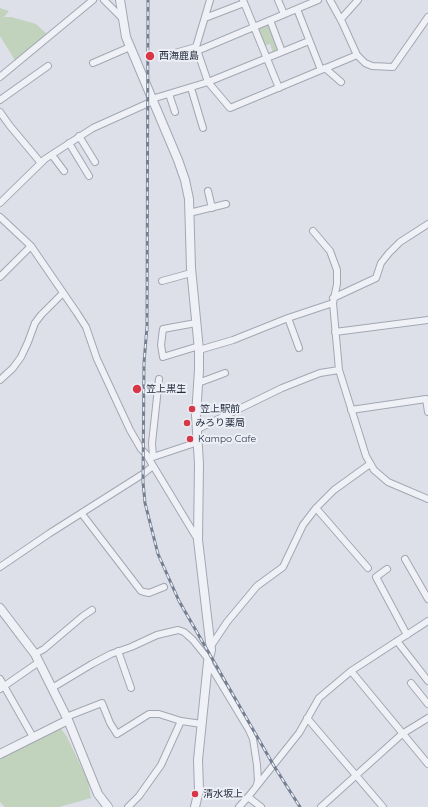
<!DOCTYPE html>
<meta charset="utf-8">
<style>
body{margin:0}
canvas{display:block;background:#dde0e8}
</style>
<canvas width="428" height="807"></canvas>
<script>
const g = document.querySelector('canvas').getContext('2d');
g.lineJoin = 'round';
function paint(path, color) { g.fillStyle = color; g.fill(path, 'evenodd'); }
const shape = rows => new Path2D(rows.map(r => 'M' + r).join(''));
function trace(path, color, width, dash) { g.strokeStyle = color; g.lineWidth = width; g.lineCap = dash ? 'butt' : 'round'; g.setLineDash(dash || []); g.stroke(path); }
function label(font, color, halo, rows, align = 'center') {
  g.font = font + ' Quicksand,"Noto Sans JP",sans-serif'; g.lineWidth = 4; g.setLineDash([]); g.textBaseline = 'middle'; g.strokeStyle = halo; g.fillStyle = color; for (const [text, x, y, turn = 0] of rows) {
    g.save(); g.translate(x, y); g.rotate((+turn || 0) * Math.PI / 180); g.textAlign = isNaN(turn) ? turn : align; if (halo) g.strokeText(text, 0, 0); g.fillText(text, 0, 0); g.restore();
  }
}
paint(shape([
 [0,8,9,11,4,17,11,17,36,24,48,35,16,62,0,36],
 [268,25,270,26,280,50,273,53,270,44,264,46,257,31,258,29],
 [60,727,67,737,88,781,91,798,59,807,5,807,0,802,0,758]
]), '#c1d2bd');
const minor = shape([
 [104,0,123,19],
 [210,0,196,47,208,82,230,108,357,55],
 [243,0,279,88],
 [278,0,284,14],
 [330,0,342,22,357,55,365,63,372,66,393,67,428,17],
 [297,9,321,70],
 [205,18,244,3],
 [341,19,358,0],
 [270,20,282,52],
 [197,51,318,0],
 [168,55,196,47],
 [93,63,130,47],
 [325,68,341,82],
 [0,77,93,0],
 [191,88,203,128],
 [169,94,175,112],
 [0,100,48,66],
 [0,112,10,126,41,163],
 [79,136,95,162],
 [69,143,89,176],
 [52,155,64,171],
 [208,191,212,208],
 [0,203,45,159,93,128,153,101,155,98,208,82,309,41],
 [189,213,226,204],
 [0,217,31,246,77,313,86,327,97,359,130,430,141,449,146,454,198,540],
 [313,231,330,251,337,270,337,284,333,303,339,370,366,456,374,470,388,482,428,499],
 [0,277,31,246],
 [162,281,191,273],
 [333,298,376,278,381,263,389,253,400,242,428,224],
 [288,318,299,348],
 [196,323,163,329,161,345,163,357,199,346],
 [335,332,428,320],
 [199,350,233,340,288,318,333,303],
 [0,380,13,368,21,357,28,342,35,323,41,315,63,293],
 [198,383,225,373],
 [351,410,426,399,428,412],
 [196,430,282,388,320,373,339,370],
 [153,457,152,443,159,379],
 [150,458,198,442],
 [316,508,368,568],
 [82,514,141,591,144,592,149,593,164,587],
 [405,559,428,599],
 [0,567,50,533,143,474,153,466],
 [387,569,376,577,407,635],
 [397,641,428,681],
 [211,646,227,622,257,586,283,567,303,525,316,508,334,490,370,464],
 [118,651,131,688],
 [35,654,44,649,83,616,92,610],
 [208,662,249,730,253,739,257,765,258,781,256,787],
 [351,671,428,764],
 [0,679,33,737],
 [411,683,428,704],
 [52,688,92,664,111,654,131,647,157,635,178,630,184,632,193,640,209,660],
 [0,689,39,662],
 [66,717,102,703,110,723,117,734,149,714,159,714,181,721],
 [307,718,383,807],
 [248,797,261,807],
 [128,807,139,796,161,765,181,721,202,724],
 [239,807,248,797,299,733,319,698,351,671,428,621],
 [321,807,402,734,428,718]
]);
const tertiary = shape([
 [120,0,126,37,129,44,178,160,185,180,189,199,191,268,199,350,199,370,196,415,199,464,198,540,211,650,208,662,198,760,199,790,195,807],
 [0,608,35,654,68,720,98,794,108,807],
 [0,754,68,720]
]);
trace(minor, '#a2a7b2', 8);
trace(tertiary, '#a2a7b2', 10);
trace(minor, '#eff1f6', 6);
trace(tertiary, '#eff1f6', 8);
const rail = shape([
 [147,326,144,363,143,482,145,503,158,554,179,601,274,766,300,807],
 [147,331,148,0]
]);
trace(rail, '#757f92', 3);
trace(rail, '#eceff5', 1.5, [4.5]);
for (const [x, y, r, color] of [
 [150,56,5,"#d73747"],
 [137,389,5,"#d73747"],
 [192,409,4,"#d73747"],
 [187,423,4,"#d73747"],
 [190,439,4,"#d73747"],
 [195,794,4,"#d73747"]
]) { const dot = new Path2D(); dot.arc(x, y, r, 0, 2 * Math.PI); g.fillStyle = color; g.fill(dot); trace(dot, '#eceff5', 1.5); }
label('10px', '#252d3f', '#eceff5', [
 ["西海鹿島",159,56],
 ["笠上黒生",146,389],
 ["笠上駅前",200,409],
 ["みろり薬局",195,423],
 ["Kampo Cafe",198,439],
 ["清水坂上",203,794]
], 'left');
</script>
